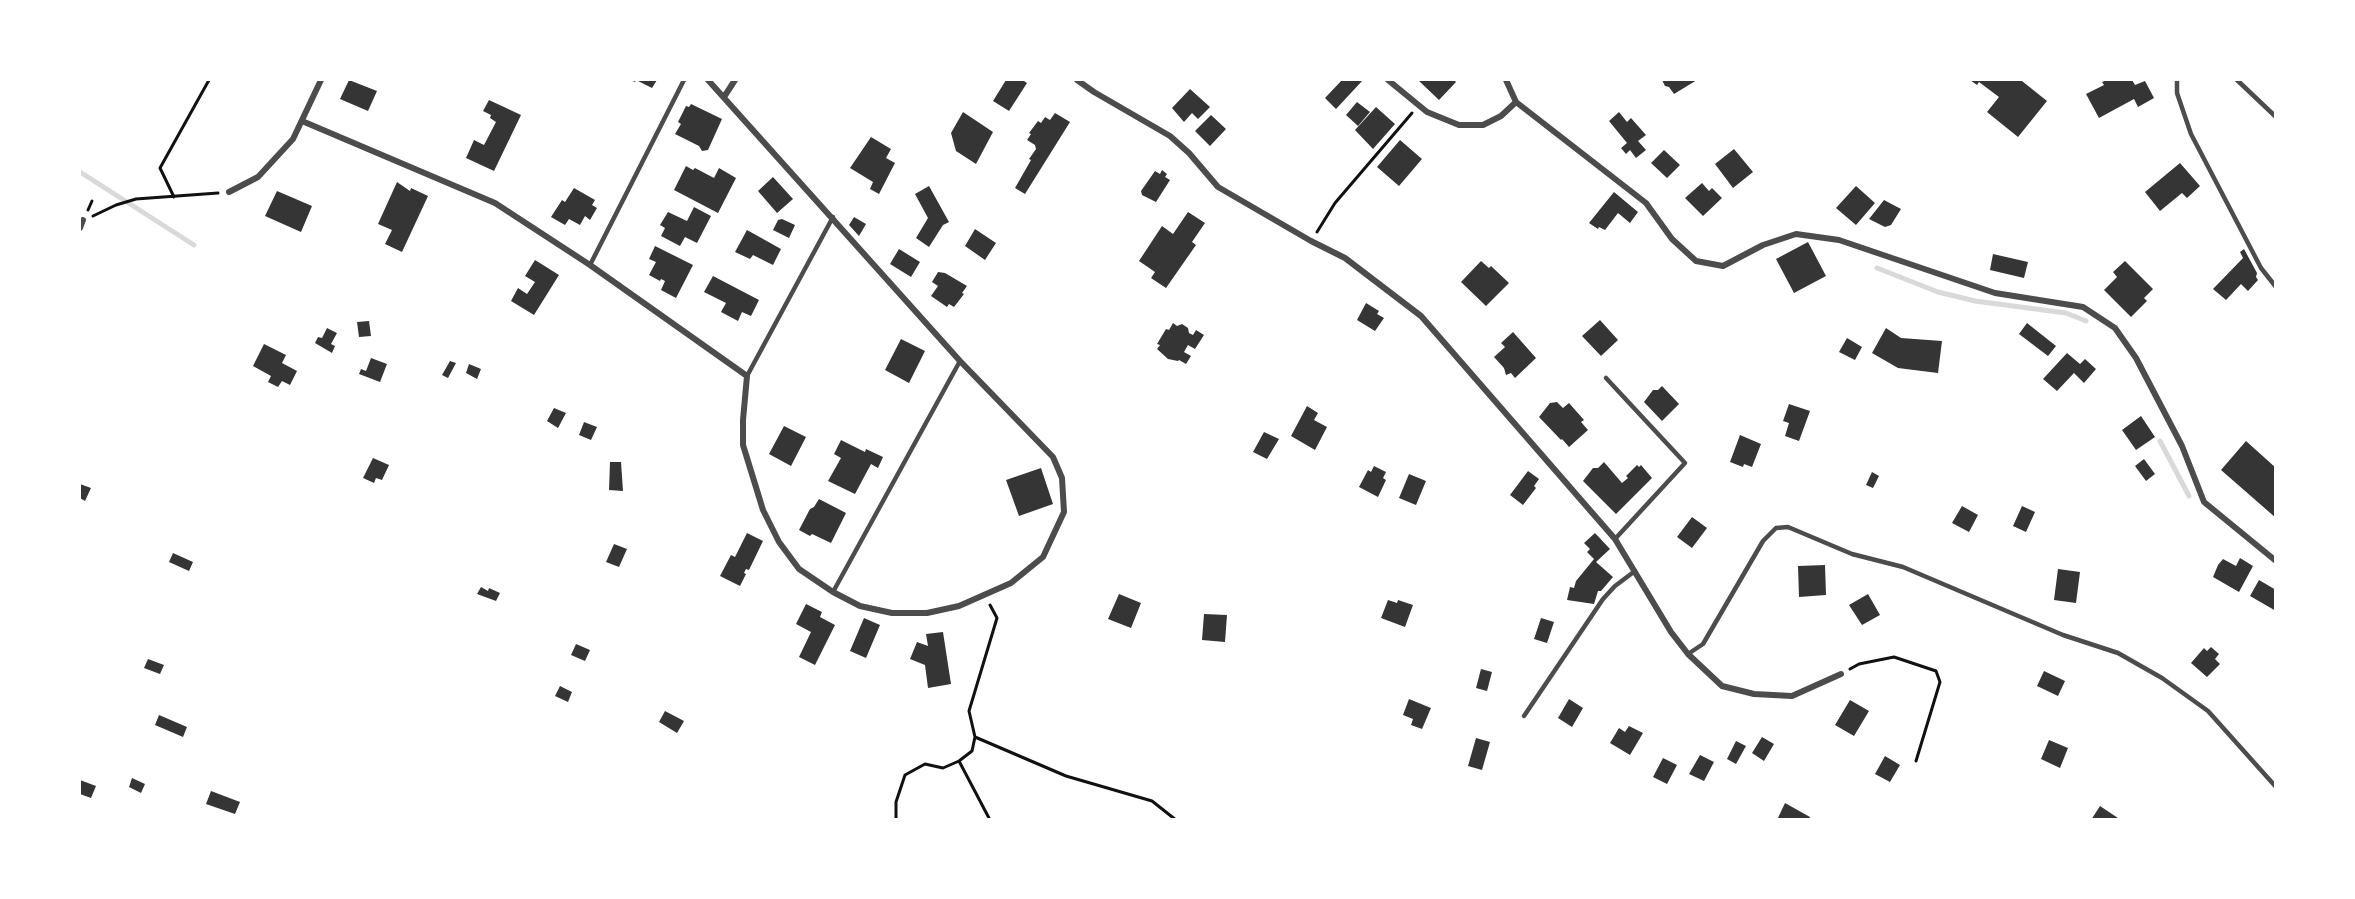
<!DOCTYPE html>
<style>
body{margin:0}
#map{position:relative;width:2355px;height:899px;overflow:hidden;background:#fff;font-family:"Roboto Condensed",sans-serif}
canvas{display:block}
.frame{position:absolute;inset:0;border:81px solid #fff;pointer-events:none}
</style>
<div id="map">
<canvas width="2355" height="899"></canvas>
<div class="frame"></div>
</div>
<script>
const g = document.querySelector('canvas').getContext('2d');
g.lineJoin = 'round';
const shape = rows => new Path2D(rows.map(r => 'M' + r).join(''));
function trace(path, color, width, dash) { g.strokeStyle = color; g.lineWidth = width; g.lineCap = dash ? 'butt' : 'round'; g.setLineDash(dash || []); g.stroke(path); }
function paint(path, color) { g.fillStyle = color; g.fill(path, 'evenodd'); }
trace(shape([
 [80,172,194,245],
 [1877,268,1938,292,1975,301,2066,313,2086,321],
 [2160,441,2189,496]
]), '#d9d9d9', 5);
paint(shape([
 [349,80,377,91,368,111,340,99],
 [630,80,657,80,652,88,636,80,635,82],
 [1006,80,1026,80,1024,81,1027,83,1009,111,993,101],
 [1342,80,1363,80,1336,109,1325,98],
 [1418,80,1454,80,1456,82,1439,100],
 [1662,80,1697,80,1674,94,1669,87,1665,86],
 [1970,80,2023,80,2022,81,2047,101,2018,137,1987,112,1999,97,1979,82,1977,85],
 [2107,80,2132,80,2135,85,2145,81,2154,98,2138,107,2134,99,2099,118,2086,94,2104,85,2102,82],
 [1190,89,1210,107,1198,119,1192,113,1184,122,1172,108],
 [489,100,521,115,494,171,466,158,474,140,484,145,496,122,490,118,491,115,483,111],
 [1357,102,1370,112,1358,126,1346,115],
 [691,104,722,119,708,150,702,151,699,146,675,134,681,124,678,122,686,106,689,107],
 [1376,107,1395,124,1373,149,1355,130],
 [963,112,993,132,976,164,956,151,951,133],
 [1619,112,1627,122,1631,118,1646,135,1638,141,1646,150,1636,158,1630,150,1626,154,1621,148,1627,143,1609,121],
 [1055,113,1070,122,1025,194,1015,188,1031,160,1029,159,1036,149,1035,145,1027,140,1031,134,1029,133,1038,121,1041,123,1045,117,1050,120],
 [1211,115,1226,129,1210,146,1195,131],
 [871,137,891,149,886,158,895,163,879,194,870,189,873,182,850,168],
 [1400,140,1422,159,1399,186,1377,167],
 [1734,149,1753,172,1733,188,1715,164],
 [1664,150,1680,165,1667,178,1651,163],
 [2180,163,2200,186,2187,198,2182,193,2160,211,2145,192],
 [686,166,693,170,695,168,714,178,719,168,736,178,718,213,674,190],
 [1162,170,1167,174,1165,177,1170,180,1156,202,1142,195,1141,191,1155,171,1160,174],
 [773,177,793,199,777,213,758,191],
 [397,182,410,191,411,188,428,196,402,252,385,244,392,230,378,224],
 [1702,183,1709,191,1712,188,1722,198,1703,216,1685,198],
 [929,186,949,222,943,225,929,247,916,238,928,218,915,194],
 [1856,186,1875,203,1856,225,1836,208],
 [574,188,595,200,592,205,597,208,590,220,585,216,580,225,569,219,565,225,551,217,562,200,565,202],
 [277,191,312,206,301,232,265,216],
 [1614,192,1638,212,1630,223,1618,213,1605,230,1599,227,1598,229,1589,223],
 [1884,200,1901,209,1891,225,1885,227,1869,219],
 [694,207,711,216,697,243,685,237,680,246,661,236,665,228,660,225,668,212,687,221],
 [1188,212,1205,223,1192,242,1196,245,1166,288,1151,278,1155,272,1139,261,1162,226,1173,234],
 [854,217,866,224,859,236,849,225],
 [782,219,795,225,789,238,773,230,778,220],
 [975,229,996,243,985,260,965,246],
 [747,230,781,249,773,265,753,255,750,259,735,252],
 [1808,242,1826,276,1794,293,1776,259],
 [655,246,693,265,676,298,661,290,665,281,661,279,660,281,649,275,656,262,649,259],
 [899,249,920,262,911,277,890,264],
 [2244,249,2257,273,2256,277,2258,280,2248,291,2241,284,2226,300,2213,289,2243,258,2240,252],
 [1993,254,2028,262,2024,278,1990,270],
 [535,260,559,275,534,315,511,301,518,288,527,294,535,282,525,276],
 [1481,261,1489,268,1491,266,1509,283,1486,306,1461,282],
 [2125,261,2153,289,2144,298,2147,301,2131,317,2104,290,2117,277,2113,272],
 [938,272,945,273,967,286,962,293,964,294,954,307,949,304,947,307,931,296,938,286,932,282],
 [713,276,759,300,751,316,742,312,738,321,721,312,726,303,704,292],
 [1366,303,1379,311,1377,314,1384,318,1375,331,1357,320],
 [1600,320,1618,340,1601,356,1582,336],
 [369,321,371,336,359,337,357,322],
 [1173,323,1177,326,1182,324,1188,328,1189,333,1193,335,1196,330,1204,335,1195,349,1188,345,1184,352,1191,356,1186,364,1179,360,1178,361,1168,359,1157,349,1160,345,1157,344,1166,329,1169,330],
 [2027,323,2056,346,2048,356,2019,334],
 [327,328,337,333,331,344,335,346,332,353,315,343,318,337,322,338],
 [1886,328,1901,338,1942,341,1938,373,1898,368,1872,353],
 [1513,332,1536,358,1515,378,1511,373,1506,375,1504,368,1494,357,1505,347,1501,343],
 [1847,338,1862,347,1855,360,1839,352],
 [901,339,925,351,909,383,885,370],
 [264,344,286,355,282,363,297,371,290,385,282,381,278,387,268,382,271,376,253,366],
 [2067,353,2080,364,2085,359,2096,369,2084,383,2074,373,2057,391,2043,379],
 [371,358,387,364,380,382,359,374,361,369,366,371],
 [450,361,456,363,448,378,442,375],
 [469,364,481,369,477,379,466,373],
 [1662,386,1679,404,1662,421,1644,402,1653,390,1658,390],
 [1557,402,1563,408,1569,403,1584,420,1581,422,1588,430,1569,447,1562,439,1561,440,1539,417,1550,403],
 [1789,404,1810,411,1799,441,1785,436,1789,423,1783,421],
 [1307,406,1318,413,1314,420,1327,427,1315,450,1291,436],
 [554,408,566,413,558,428,547,421],
 [2141,416,2155,437,2136,450,2122,430],
 [584,422,597,427,591,440,579,435],
 [784,426,806,437,791,466,769,454],
 [1264,432,1279,439,1267,459,1253,452],
 [1740,435,1761,444,1752,467,1744,464,1743,467,1730,462],
 [841,440,865,452,866,449,883,457,878,468,871,464,855,494,828,481,841,458,834,454],
 [2246,441,2276,468,2276,518,2221,470],
 [373,458,389,465,382,480,376,478,374,483,363,478],
 [2144,459,2155,474,2146,481,2135,466],
 [610,462,621,462,623,491,609,490],
 [1604,462,1622,483,1628,478,1626,476,1637,465,1639,467,1641,465,1652,478,1616,514,1583,481,1593,468,1598,468],
 [1374,466,1386,472,1383,478,1386,480,1378,497,1359,487,1368,470,1371,472],
 [1041,468,1053,504,1019,516,1006,480],
 [1528,471,1539,479,1534,486,1536,488,1523,505,1510,495],
 [1872,472,1879,476,1873,488,1866,485],
 [1409,474,1426,481,1416,505,1399,498],
 [80,484,91,488,85,501,80,498],
 [819,499,846,513,831,543,812,534,810,536,799,530,810,509,814,507],
 [1962,506,1978,515,1969,532,1952,523],
 [2022,506,2035,512,2026,532,2013,526],
 [1692,517,1707,528,1692,548,1677,537],
 [747,533,763,541,749,570,746,569,744,573,746,574,740,586,720,576,731,555,735,557],
 [1595,533,1610,549,1596,562,1613,577,1601,591,1598,591,1594,604,1567,600,1570,587,1574,588,1576,581,1594,559,1587,552,1590,549,1584,543],
 [614,544,627,549,619,567,606,562],
 [173,553,193,562,189,571,169,562],
 [2240,558,2253,566,2239,592,2213,577,2218,565,2223,559,2236,566],
 [1825,565,1826,595,1799,597,1798,566],
 [2058,569,2080,572,2076,603,2054,600],
 [2259,580,2276,590,2276,611,2250,596],
 [481,587,488,591,489,588,500,593,496,601,477,594],
 [1119,594,1141,603,1131,628,1108,619],
 [1868,594,1880,615,1862,625,1849,605],
 [1388,600,1397,603,1398,600,1413,605,1405,627,1381,618],
 [806,604,822,612,820,617,835,625,815,665,799,657,811,632,796,624],
 [1204,614,1227,615,1225,642,1202,640],
 [864,618,880,625,866,658,850,651],
 [1541,618,1554,622,1547,643,1534,639],
 [943,632,951,684,928,688,925,665,910,659,917,642,928,646,926,634],
 [576,644,590,650,585,661,571,655],
 [2211,647,2219,654,2215,659,2220,664,2207,677,2191,663,2204,648,2207,651],
 [148,659,164,665,160,674,144,668],
 [1481,669,1492,672,1487,691,1476,688],
 [2044,671,2065,681,2058,696,2037,686],
 [560,686,572,692,568,702,555,696],
 [1409,699,1431,708,1422,729,1411,725,1413,719,1403,715],
 [1569,699,1583,708,1572,727,1558,718],
 [1850,700,1869,711,1854,736,1835,725],
 [665,711,684,721,677,733,659,722],
 [159,715,187,727,183,737,155,725],
 [1629,726,1643,733,1630,755,1610,743,1619,728,1625,732],
 [1762,737,1774,744,1764,761,1752,753],
 [1476,738,1490,742,1482,770,1468,766],
 [2049,740,2068,748,2060,768,2041,759],
 [1736,741,1746,746,1736,764,1727,759],
 [1700,755,1714,762,1704,781,1689,774],
 [1885,756,1900,765,1890,782,1875,774],
 [1663,758,1677,765,1667,784,1653,777],
 [132,778,145,784,141,793,129,787],
 [80,780,96,786,91,798,80,794],
 [211,791,240,802,235,814,206,804],
 [1785,803,1810,817,1809,820,1777,820],
 [2100,806,2121,820,2091,820]
]), '#353535');
trace(shape([
 [174,197,160,168,209,80],
 [88,210,92,201],
 [93,216,116,205,136,199,218,193],
 [1317,232,1335,203,1412,113],
 [990,605,997,618,969,711,975,737,1066,776,1152,801,1176,820],
 [1850,669,1859,664,1894,657,1936,671,1940,682,1916,761],
 [959,761,990,820],
 [896,820,896,802,905,775,925,764,943,768,959,761,972,751,975,737]
]), '#111', 3);
trace(shape([
 [2177,80,2177,93,2191,134,2261,268,2276,287],
 [2237,80,2276,117],
 [590,265,684,80],
 [747,376,833,217],
 [1606,378,1685,463,1615,539],
 [833,592,960,361],
 [1688,654,1703,644,1763,541,1776,528,1788,527,1852,554,1903,567,2063,635,2118,653,2162,678,2208,711,2276,787],
 [1524,716,1603,599,1615,586,1635,571]
]), '#4c4c4c', 4.5);
trace(shape([
 [1077,80,1094,92,1170,136,1189,153,1218,187,1311,241,1345,258,1421,316,1615,539,1671,632,1688,654,1722,686,1754,694,1792,696,1841,674],
 [1388,80,1427,112,1459,125,1483,125,1501,116,1516,102],
 [1506,80,1516,102,1646,203,1672,239,1696,261,1723,266,1763,245,1796,234,1839,240,1995,293,2083,307,2115,328,2136,358,2182,446,2204,502,2276,561],
 [724,97,735,80],
 [302,121,495,203,590,265,747,376,743,420,743,445,763,510,779,542,799,569,833,592,860,606,892,613,927,613,959,606,1011,583,1043,557,1064,512,1062,478,1053,457,960,361,708,80],
 [229,192,258,177,293,139,321,80],
 [80,228,83,220]
]), '#4c4c4c', 6);
</script>
